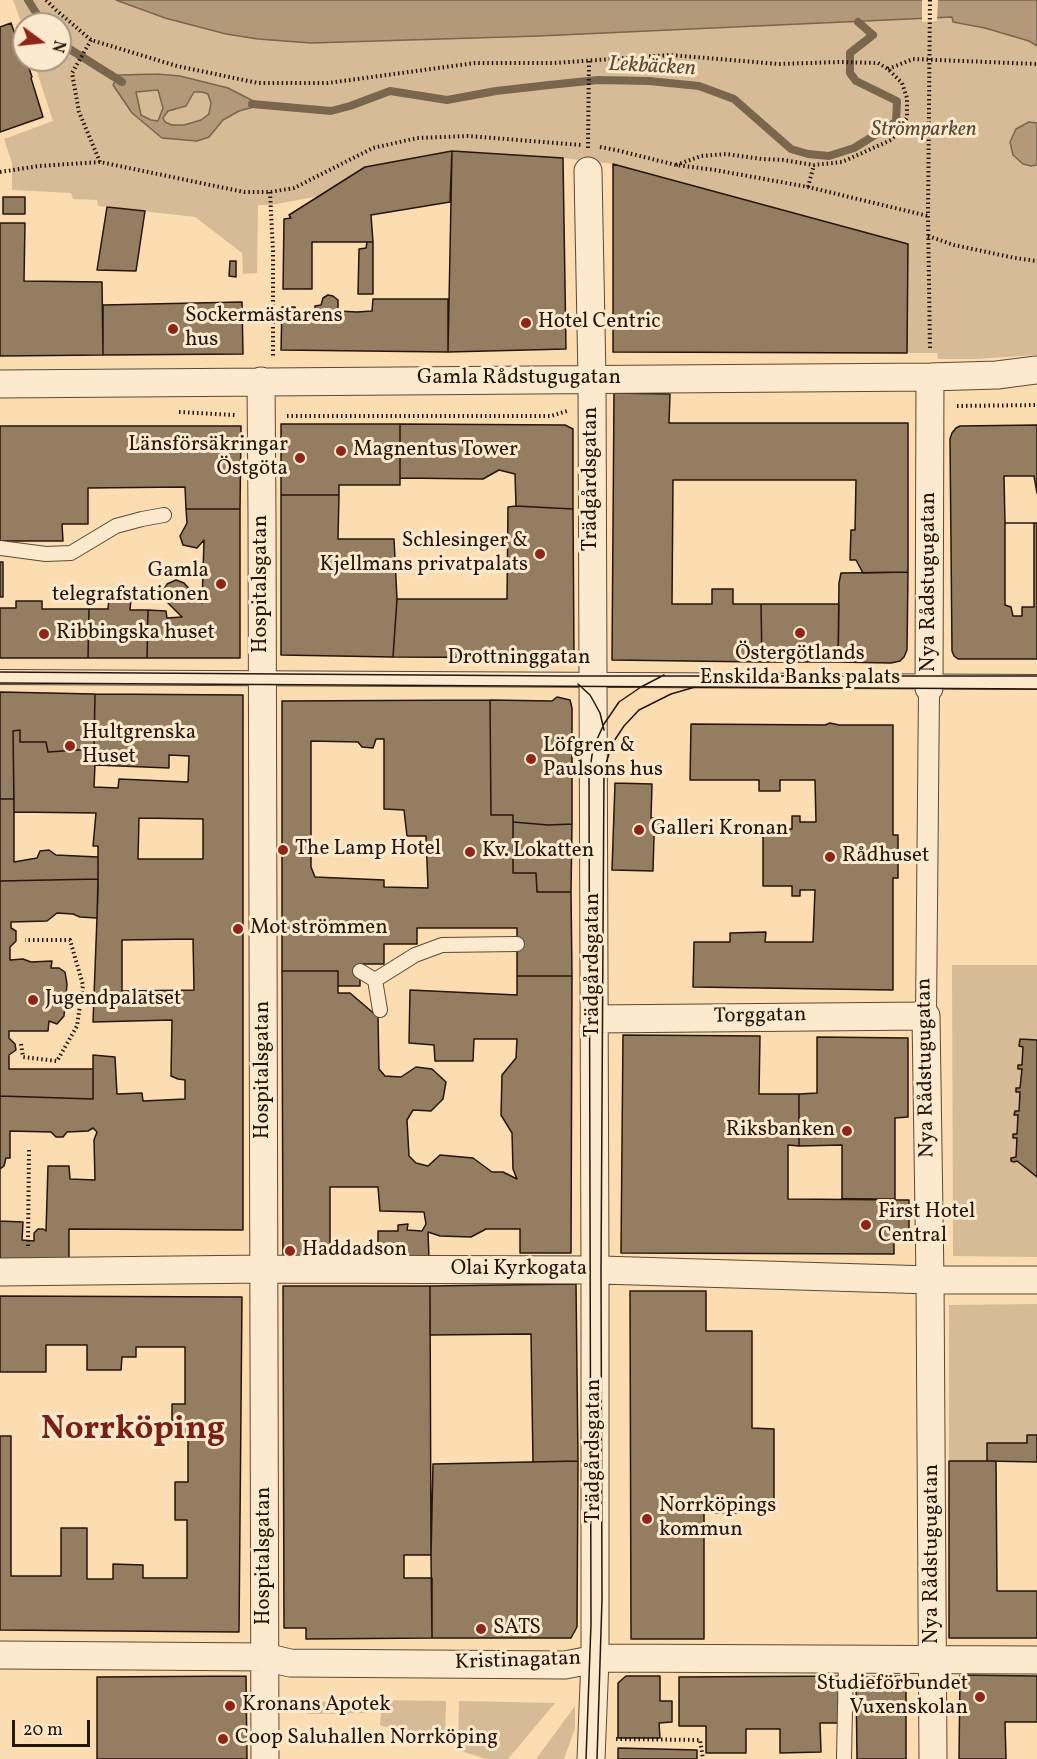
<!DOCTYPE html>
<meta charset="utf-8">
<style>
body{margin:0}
#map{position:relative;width:1037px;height:1759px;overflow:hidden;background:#fcddb2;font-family:Vollkorn,serif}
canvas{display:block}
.north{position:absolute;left:12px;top:12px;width:60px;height:60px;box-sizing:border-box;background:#fde9cd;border:2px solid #a7957f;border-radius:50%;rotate:105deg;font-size:16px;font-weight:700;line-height:24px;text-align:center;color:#25160b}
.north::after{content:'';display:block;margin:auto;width:21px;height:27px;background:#8f2418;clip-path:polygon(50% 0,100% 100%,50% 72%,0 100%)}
.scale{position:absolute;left:12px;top:1720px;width:78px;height:27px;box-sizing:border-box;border:3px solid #25160b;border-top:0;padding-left:8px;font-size:18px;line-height:21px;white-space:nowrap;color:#25160b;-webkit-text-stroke:4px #fde9cd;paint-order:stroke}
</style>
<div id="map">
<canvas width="1037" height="1759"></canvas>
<div class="north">N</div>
<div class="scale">20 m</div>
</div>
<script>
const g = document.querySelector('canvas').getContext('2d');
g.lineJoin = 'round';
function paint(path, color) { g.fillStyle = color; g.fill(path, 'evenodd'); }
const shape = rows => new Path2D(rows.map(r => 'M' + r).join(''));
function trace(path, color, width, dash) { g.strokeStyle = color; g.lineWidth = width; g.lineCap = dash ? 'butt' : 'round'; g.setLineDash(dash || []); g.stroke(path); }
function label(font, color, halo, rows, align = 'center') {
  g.font = font + ' Vollkorn,serif'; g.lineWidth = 6; g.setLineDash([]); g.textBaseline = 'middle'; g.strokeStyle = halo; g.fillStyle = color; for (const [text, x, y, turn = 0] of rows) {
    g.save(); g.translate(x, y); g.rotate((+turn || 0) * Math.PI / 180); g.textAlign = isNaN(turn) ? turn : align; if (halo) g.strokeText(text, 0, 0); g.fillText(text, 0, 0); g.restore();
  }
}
paint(shape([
 [13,0,116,0,165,18,226,34,258,39,311,43,539,36,952,17,953,22,985,28,1029,41,1037,46,1037,355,976,359,938,359,937,353,907,353,908,244,613,164,563,158,452,151,365,167,320,196,271,205,258,205,257,273,243,274,242,253,195,217,98,206,97,200,73,199,71,193,12,190,12,163,4,139,53,121,33,60,60,60,60,24,24,24,24,30],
 [952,965,1037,965,1037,1257,953,1256],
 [1037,1304,1037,1435,1027,1443,987,1443,987,1461,949,1461,949,1305],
 [382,1700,446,1701,445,1746,380,1725],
 [368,1701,368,1713,307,1714,308,1702],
 [459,1701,462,1701,555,1703,508,1759,486,1759,458,1750],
 [575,1706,575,1728,564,1759,536,1759]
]), '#d7bb96');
const water = shape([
 [116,0,1037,0,1037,46,1029,41,985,28,953,22,952,17,539,36,311,43,258,39,226,34,165,18,116,0],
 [157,74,180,76,228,88,261,105,239,111,223,120,209,137,197,141,162,138,132,113,113,85,119,75,157,74],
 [158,90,163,108,158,121,151,120,141,115,136,92,158,90],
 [194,92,202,92,208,94,211,103,209,114,201,120,184,125,172,125,165,122,163,118,168,111,186,106,194,92],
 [1029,122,1037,123,1037,165,1031,166,1023,164,1013,155,1010,142,1016,129,1029,122]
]);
paint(water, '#b39979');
trace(water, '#7a654d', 1.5);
paint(shape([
 [922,0,938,0,937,21,922,22]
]), '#fcddb2');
trace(shape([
 [28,0,43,24],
 [60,43,122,82],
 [252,104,331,111,350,106,390,91,447,100,496,91,549,85,598,80,649,81,699,86,734,99,791,149,808,154,829,156,854,148,896,122,897,101,856,81,850,73,850,53,873,35,858,22]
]), '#7a654d', 8);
const building = shape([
 [11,23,24,60,25,62,27,62,32,77,31,78,43,117,0,132,0,27,11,23],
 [452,151,450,202,371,215,373,242,312,242,312,289,283,289,284,219,291,218,289,215,365,167,452,151],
 [452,151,563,158,566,349,448,352,452,151],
 [613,164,908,244,907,353,613,352,613,164],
 [3,197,25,197,25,214,3,214,3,197],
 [107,207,145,211,136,271,97,270,107,207],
 [0,223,25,223,24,281,102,282,103,355,0,356,0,223],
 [367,242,373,242,373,294,358,294,359,249,366,248,367,242],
 [230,261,236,261,236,277,229,276,230,261],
 [328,295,333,296,338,300,338,311,357,312,372,311,373,299,448,299,448,352,281,350,282,307,295,307,296,311,315,311,315,306,321,305,323,298,328,295],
 [242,302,243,354,103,355,103,305,242,302],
 [614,393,670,394,669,423,908,423,908,572,863,573,856,560,850,560,851,530,855,530,856,480,673,480,672,604,712,604,712,589,733,589,733,604,761,604,762,662,612,660,614,393],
 [281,424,400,424,400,485,339,485,339,495,281,495,281,424],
 [400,424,565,425,573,429,573,509,516,506,515,474,499,470,483,479,400,478,400,424],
 [1037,425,1037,493,1034,476,1004,476,1005,523,1037,523,1037,659,958,659,954,656,952,651,950,439,952,433,956,428,960,426,1037,425],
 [0,426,241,426,240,509,186,509,185,487,88,488,88,524,62,524,63,541,0,541,0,426],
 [281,495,339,495,338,539,394,539,397,599,393,657,281,655,281,495],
 [516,506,573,509,574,658,393,657,397,599,507,599,508,507,516,506],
 [186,509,240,509,240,658,147,658,148,610,166,611,167,618,182,617,164,599,163,591,167,584,176,580,184,583,202,603,204,540,197,548,183,545,180,536,187,523,186,509],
 [1005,523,1034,523,1034,607,1022,607,1022,616,1013,616,1011,607,1005,605,1005,523],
 [0,562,3,562,3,597,0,597,0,562],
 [908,572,907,650,904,657,900,661,891,663,838,662,839,583,841,573,908,572],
 [109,598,131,598,130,610,148,610,147,658,88,658,89,609,108,609,109,598],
 [16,601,42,601,42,609,89,609,88,658,0,658,0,608,16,608,16,601],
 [761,604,839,604,838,662,762,662,761,604],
 [0,692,95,694,94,749,48,752,46,742,20,742,20,730,13,731,14,799,0,799,0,692],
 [95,694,243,695,243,1230,69,1229,69,1260,0,1260,0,1096,93,1099,93,1055,115,1057,117,1094,142,1093,143,1101,185,1099,185,1080,178,1079,171,1076,172,1020,93,1022,98,891,98,846,93,846,96,813,14,812,13,731,20,730,20,742,46,742,48,752,94,749,95,694],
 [169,755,189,756,188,782,119,779,118,788,94,787,95,765,169,768,169,755],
 [139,818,203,819,203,859,138,859,139,818],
 [193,939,194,990,122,991,122,940,193,939],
 [93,1128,97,1132,94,1140,95,1180,70,1179,69,1166,48,1166,46,1231,43,1229,38,1229,34,1233,34,1241,22,1240,23,1222,0,1221,0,1169,4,1166,6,1158,10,1158,10,1131,51,1132,56,1137,63,1137,67,1132,88,1131,93,1128],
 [557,697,570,700,572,708,572,824,548,825,513,822,513,815,491,815,490,700,552,701,557,697],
 [490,700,491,815,513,815,513,873,536,873,537,892,571,892,572,976,517,976,517,928,417,928,417,944,384,944,384,964,360,964,360,986,338,986,338,971,282,971,282,701,490,700],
 [376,739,384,739,384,809,404,810,407,836,426,836,428,888,384,887,384,880,315,877,311,867,311,741,358,742,362,747,373,748,376,739],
 [830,723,839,725,893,725,893,835,898,835,898,878,893,878,893,990,693,987,694,942,730,942,730,933,766,932,765,942,813,942,815,890,800,890,800,896,792,896,792,886,763,886,763,829,792,829,792,816,800,816,800,822,816,822,815,780,780,780,780,791,759,791,759,780,690,780,691,724,825,725,830,723],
 [615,783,652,784,651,818,659,818,666,827,660,834,654,836,653,871,612,870,615,783],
 [0,799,14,799,14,862,37,858,40,851,49,850,56,855,98,857,98,879,0,881,0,799],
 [513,822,548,825,572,824,571,892,537,892,536,873,513,873,513,822],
 [98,879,97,918,80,917,73,914,57,913,47,921,11,922,11,928,16,931,16,941,10,947,10,960,23,959,31,962,52,961,51,968,59,968,65,972,67,984,64,1016,57,1024,49,1021,48,1031,9,1031,9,1038,15,1044,16,1050,9,1055,9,1069,93,1069,93,1099,0,1096,0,881,98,879],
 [282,971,338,971,338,993,350,993,378,1017,379,1069,385,1076,401,1077,416,1067,432,1069,446,1082,443,1099,431,1111,413,1110,407,1120,409,1156,416,1163,428,1166,440,1155,473,1158,492,1172,503,1172,517,1179,513,1169,512,1133,501,1115,502,1075,516,1058,517,1039,474,1039,473,1061,435,1061,434,1045,409,1043,410,990,517,995,517,976,572,976,571,1253,520,1253,520,1229,486,1229,471,1237,440,1236,428,1232,429,1259,378,1260,378,1231,398,1231,398,1225,408,1224,407,1230,422,1231,426,1224,424,1212,380,1211,378,1187,330,1187,330,1260,283,1260,282,971],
 [623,1035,760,1036,759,1094,799,1094,799,1146,788,1145,788,1199,909,1200,909,1232,894,1232,894,1254,621,1253,623,1035],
 [817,1037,908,1038,908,1117,895,1118,895,1199,842,1199,842,1145,799,1146,799,1094,817,1093,817,1037],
 [1020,1039,1037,1040,1037,1177,1017,1161,1014,1162,1011,1161,1011,1158,1016,1157,1017,1138,1013,1138,1013,1134,1017,1134,1018,1115,1014,1115,1015,1111,1019,1111,1020,1092,1016,1092,1016,1088,1020,1088,1022,1069,1018,1069,1018,1065,1022,1065,1023,1047,1019,1046,1020,1039],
 [576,1284,578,1461,533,1462,531,1334,430,1335,430,1286,576,1284],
 [283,1286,430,1286,431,1555,404,1555,404,1578,432,1578,432,1638,306,1639,306,1628,284,1628,283,1286],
 [630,1291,706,1291,706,1331,752,1331,752,1428,774,1429,774,1513,704,1513,704,1639,631,1639,630,1291],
 [0,1296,242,1297,239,1632,0,1630,0,1436,11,1436,11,1576,61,1576,61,1528,87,1528,87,1579,113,1579,113,1564,143,1565,143,1578,187,1578,187,1520,175,1520,175,1482,188,1482,188,1438,172,1438,172,1404,185,1404,185,1347,136,1347,136,1357,122,1357,121,1370,87,1370,87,1345,46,1345,46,1372,0,1372,0,1296],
 [1027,1435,1037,1435,1037,1462,987,1461,987,1443,1027,1443,1027,1435],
 [578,1461,577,1627,571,1638,432,1638,431,1555,433,1464,578,1461],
 [949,1461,996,1461,997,1591,1037,1591,1037,1638,949,1638,949,1461],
 [960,1675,1037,1676,1037,1722,1005,1722,1006,1759,959,1759,960,1675],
 [246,1676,247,1759,97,1759,97,1677,246,1676],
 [626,1676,660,1676,660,1701,672,1701,672,1722,659,1723,660,1738,618,1738,618,1683,626,1676],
 [841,1676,842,1723,820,1723,821,1752,780,1753,780,1729,746,1729,746,1753,706,1753,706,1726,679,1726,679,1677,841,1676],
 [906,1676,906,1759,857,1759,856,1677,906,1676],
 [618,1748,697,1750,697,1759,618,1759,618,1748]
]);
paint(building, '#957d62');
trace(building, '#25160b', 1.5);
const service = shape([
 [0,548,46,554,71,553,116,526,142,519,164,515],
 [0,677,1037,682],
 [360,971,375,980,380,1010],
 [375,980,415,955,442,945,517,944],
 [844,1759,846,1659]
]);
const pedestrian = shape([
 [926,1016,929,688]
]);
const minor = shape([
 [588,171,592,379,595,1270,595,1659,591,1759],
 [261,381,262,516,265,1759],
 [0,384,930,377,997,375,1037,370],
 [929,688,930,377],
 [594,1019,926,1016,930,1280,933,1759],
 [0,1272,264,1269,601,1270,930,1280,1037,1280],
 [0,1655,265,1657,290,1663,565,1665,601,1658,1037,1660]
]);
trace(service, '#5b4835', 16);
trace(pedestrian, '#5b4835', 22);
trace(minor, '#5b4835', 29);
trace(shape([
 [46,0,56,10,91,40,177,66,258,83,328,83,475,63,554,63,670,55,778,64,839,62,878,63,888,69,902,83,907,98,907,117,902,127,891,140,842,162,814,165,783,160,762,159,726,154,701,156,676,165],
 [930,0,928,216,930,350],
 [91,40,72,73,79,112,100,162],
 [888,69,913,59,1037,64],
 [600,147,616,150,676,165,715,170,808,187,928,216],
 [588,148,589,61],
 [0,172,39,166,100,162,244,192,270,192,294,188,373,148,417,138,468,136,581,145],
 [808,187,814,165],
 [270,192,273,251,273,356],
 [928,236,954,245,1015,258,1037,261],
 [957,406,1037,405],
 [179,412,235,415],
 [287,416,551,416,567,411],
 [21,1044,23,1057,57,1061,77,1026,83,985,70,940,25,940],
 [28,1246,29,1148],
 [616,1739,700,1740,703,1759]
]), '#25160b', 4, [1.5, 3]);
trace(service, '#fde9cd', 14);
trace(pedestrian, '#fde9cd', 20);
trace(minor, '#fde9cd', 27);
trace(shape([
 [0,672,562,676,1037,676],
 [0,683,1037,689],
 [578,684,590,695,594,702,600,713,604,730],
 [586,1759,591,1624,589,777,593,748,604,724,619,702,641,687,664,675],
 [597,1759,602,1599,601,1270,604,770,612,744,624,726,639,710,671,694,695,687]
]), '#25160b', 1.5);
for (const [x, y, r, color] of [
 [526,323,6,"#8f2418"],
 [173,329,6,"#8f2418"],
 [341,451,6,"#8f2418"],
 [300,458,6,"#8f2418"],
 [540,554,6,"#8f2418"],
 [221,584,6,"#8f2418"],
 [800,633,6,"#8f2418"],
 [44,634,6,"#8f2418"],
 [70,746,6,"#8f2418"],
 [531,759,6,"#8f2418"],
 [639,830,6,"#8f2418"],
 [283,850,6,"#8f2418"],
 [470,852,6,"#8f2418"],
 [830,857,6,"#8f2418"],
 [238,929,6,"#8f2418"],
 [33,1000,6,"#8f2418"],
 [847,1131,6,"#8f2418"],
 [866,1225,6,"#8f2418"],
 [290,1251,6,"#8f2418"],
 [647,1519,6,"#8f2418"],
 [481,1629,6,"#8f2418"],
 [980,1697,6,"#8f2418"],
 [230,1706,6,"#8f2418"],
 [223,1739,6,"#8f2418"]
]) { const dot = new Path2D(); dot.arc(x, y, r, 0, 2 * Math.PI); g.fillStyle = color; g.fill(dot); trace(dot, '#fde9cd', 2); }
label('italic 21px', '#5a4835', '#fde9cd', [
 ["Strömparken",924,131]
]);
label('21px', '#25160b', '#fde9cd', [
 ["Sockermästarens",185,317],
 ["hus",185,341],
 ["Hotel Centric",538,323],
 ["Länsförsäkringar",288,446,"right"],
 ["Östgöta",288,470,"right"],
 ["Magnentus Tower",353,451],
 ["Schlesinger &",528,542,"right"],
 ["Kjellmans privatpalats",528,566,"right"],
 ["Gamla",209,572,"right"],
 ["telegrafstationen",209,596,"right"],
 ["Ribbingska huset",56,634],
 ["Östergötlands",800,655,"center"],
 ["Enskilda Banks palats",800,679,"center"],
 ["Hultgrenska",82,734],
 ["Huset",82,758],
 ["Löfgren &",543,747],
 ["Paulsons hus",543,771],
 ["Galleri Kronan",651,830],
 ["The Lamp Hotel",295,850],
 ["Kv. Lokatten",482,852],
 ["Rådhuset",842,857],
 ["Mot strömmen",250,929],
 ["Jugendpalatset",45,1000],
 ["Riksbanken",835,1131,"right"],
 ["First Hotel",878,1213],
 ["Central",878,1237],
 ["Haddadson",302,1251],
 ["Norrköpings",659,1507],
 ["kommun",659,1531],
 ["SATS",493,1629],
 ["Studieförbundet",968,1685,"right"],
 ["Vuxenskolan",968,1709,"right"],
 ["Kronans Apotek",242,1706],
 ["Coop Saluhallen Norrköping",235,1739]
], 'left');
label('21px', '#25160b', '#fde9cd', [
 ["Gamla Rådstugugatan",519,379],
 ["Trädgårdsgatan",592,479,-90],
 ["Nya Rådstugugatan",930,582,-90],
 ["Hospitalsgatan",262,584,-90],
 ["Drottninggatan",519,659],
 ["Trädgårdsgatan",594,965,-90],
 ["Torggatan",760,1017,-1],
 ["Nya Rådstugugatan",927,1068,-91],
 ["Hospitalsgatan",264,1070,-90],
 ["Olai Kyrkogata",519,1270],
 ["Trädgårdsgatan",595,1451,-90],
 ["Nya Rådstugugatan",933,1554,-90],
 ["Hospitalsgatan",265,1556,-90],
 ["Kristinagatan",518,1662,-2]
]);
label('italic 22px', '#5e4a37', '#fde9cd', [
 ["Lekbäcken",652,68,3]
]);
label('bold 33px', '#7a1f14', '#fde9cd', [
 ["Norrköping",133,1432]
]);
</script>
